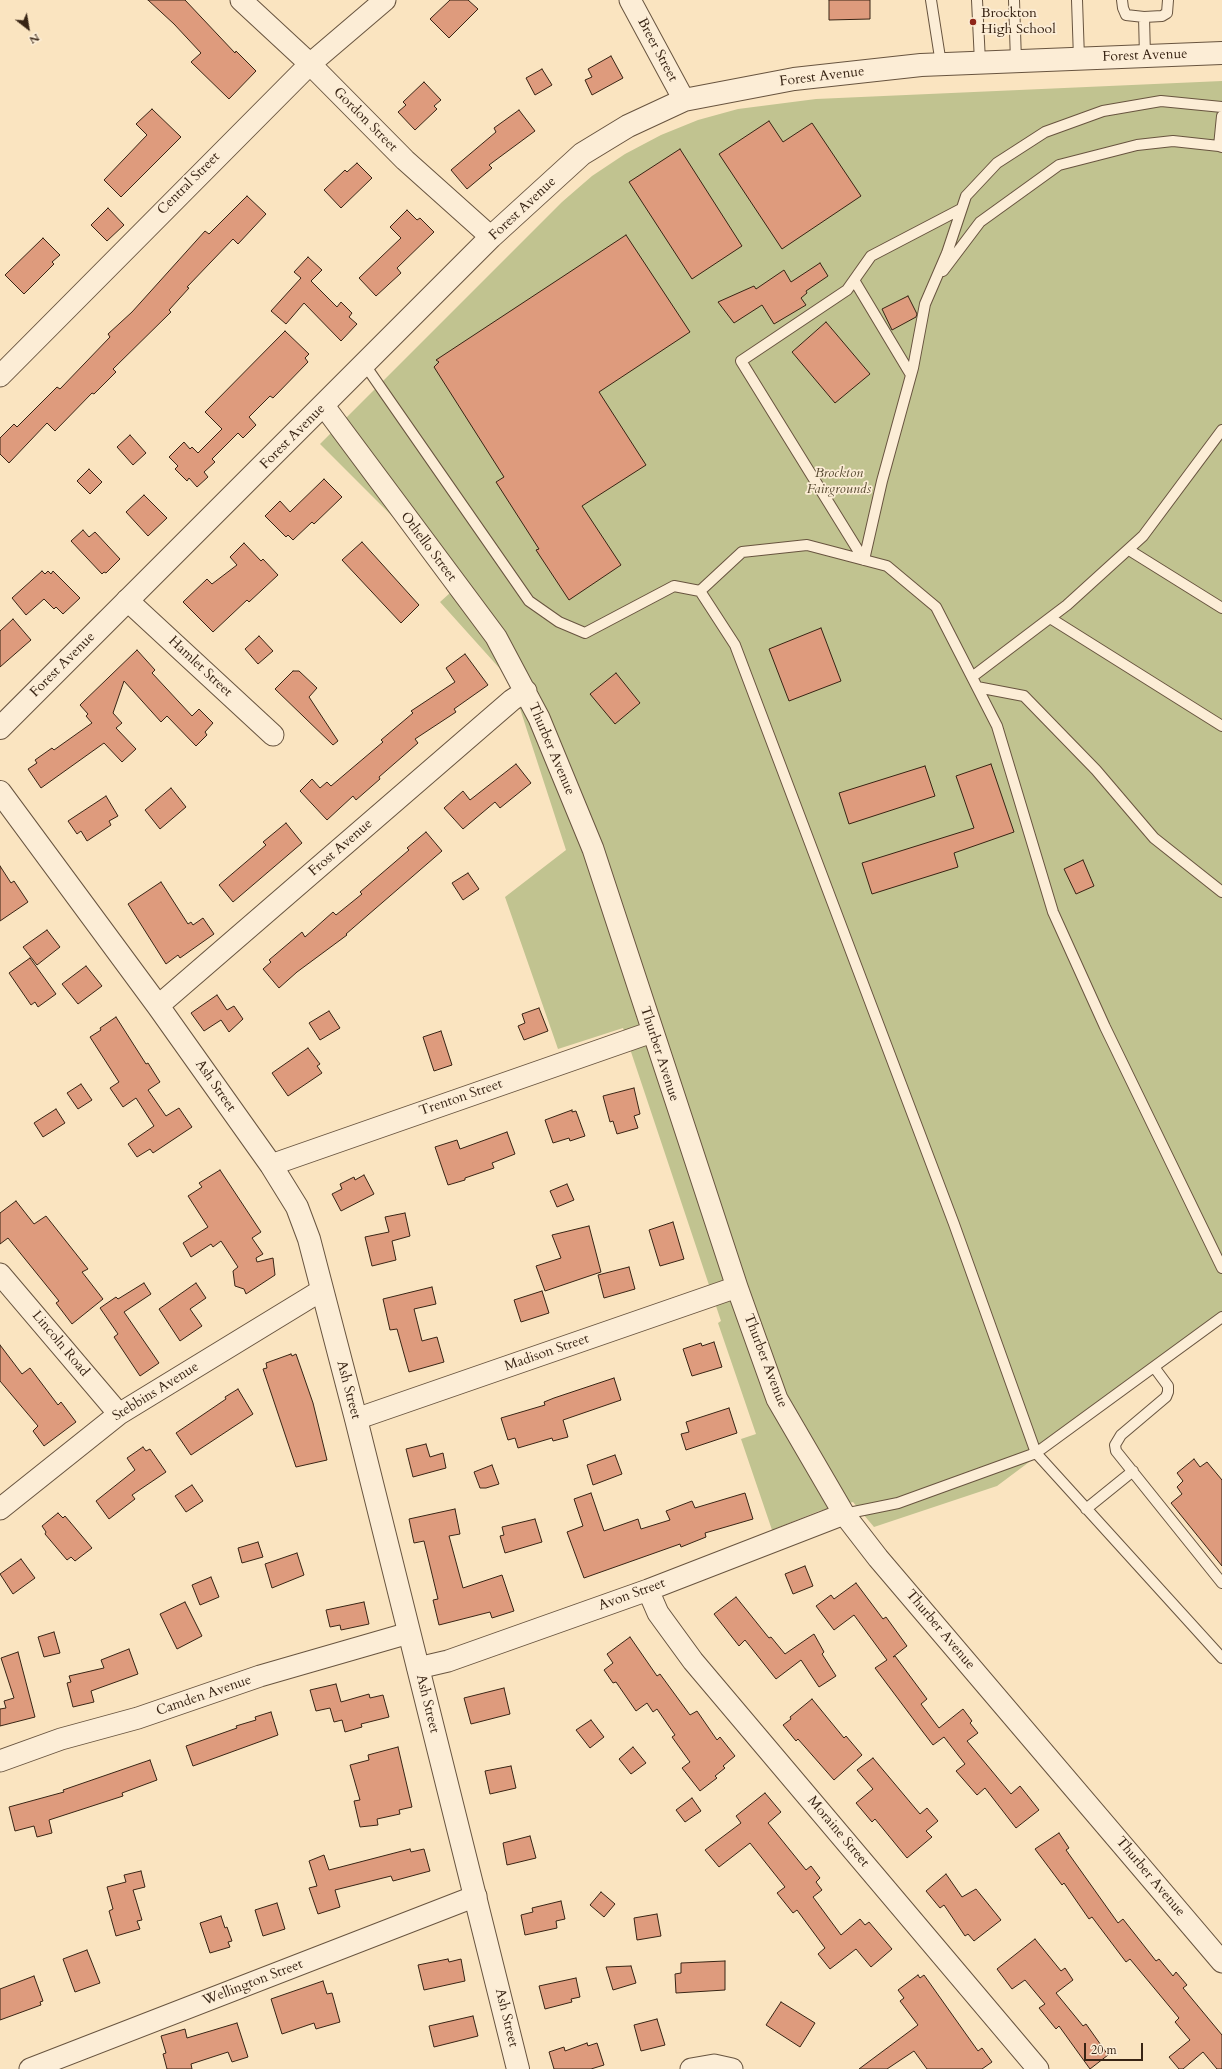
<!DOCTYPE html>
<style>
body{margin:0}
#map{position:relative;width:1222px;height:2069px;overflow:hidden;background:#fae4c0;font-family:Cardo,serif}
canvas{display:block}
.north{position:absolute;left:8px;top:8px;width:40px;height:40px;-webkit-text-stroke:3px #fcedd6;paint-order:stroke;rotate:149deg;font-size:11px;font-weight:700;line-height:16px;text-align:center;color:#382414}
.north::after{content:'';display:block;margin:auto;width:14px;height:18px;background:#382414;clip-path:polygon(50% 0,100% 100%,50% 72%,0 100%)}
.scale{position:absolute;left:1084px;top:2043px;width:59px;height:18px;box-sizing:border-box;border:2px solid #382414;border-top:0;padding-left:5px;font-size:12px;line-height:14px;white-space:nowrap;color:#382414;-webkit-text-stroke:3px #fcedd6;paint-order:stroke}
</style>
<div id="map">
<canvas width="1222" height="2069"></canvas>
<div class="north">N</div>
<div class="scale">20 m</div>
</div>
<script>
const g = document.querySelector('canvas').getContext('2d');
g.lineJoin = 'round';
function paint(path, color) { g.fillStyle = color; g.fill(path, 'evenodd'); }
const shape = rows => new Path2D(rows.map(r => 'M' + r).join(''));
function trace(path, color, width, dash) { g.strokeStyle = color; g.lineWidth = width; g.lineCap = dash ? 'butt' : 'round'; g.setLineDash(dash || []); g.stroke(path); }
function label(font, color, halo, rows, align = 'center') {
  g.font = font + ' Cardo,serif'; g.lineWidth = 3.5; g.setLineDash([]); g.textBaseline = 'middle'; g.strokeStyle = halo; g.fillStyle = color; for (const [text, x, y, turn = 0] of rows) {
    g.save(); g.translate(x, y); g.rotate((+turn || 0) * Math.PI / 180); g.textAlign = isNaN(turn) ? turn : align; if (halo) g.strokeText(text, 0, 0); g.fillText(text, 0, 0); g.restore();
  }
}
paint(shape([
 [1222,81,1222,1318,997,1486,874,1527,853,1502,819,1511,772,1530,741,1439,756,1434,718,1323,721,1321,623,1028,558,1049,505,897,566,850,511,681,440,602,460,584,320,444,562,202,592,176,625,154,661,135,698,120,738,109,816,99]
]), '#c1c390');
const building = shape([
 [148,0,185,0,235,53,236,51,256,71,229,99,191,62,201,53,174,24,148,0],
 [450,0,468,0,478,9,449,38,430,19,450,0],
 [829,0,870,0,870,19,829,20,829,0],
 [611,56,623,78,592,95,585,80,592,77,588,69,611,56],
 [542,69,552,85,535,95,526,78,542,69],
 [424,82,441,100,434,106,437,109,415,130,398,112,406,105,403,102,424,82],
 [152,109,181,137,121,197,104,180,147,135,136,124,152,109],
 [519,110,535,131,489,165,492,168,467,189,451,170,496,132,494,128,519,110],
 [769,121,783,142,812,123,861,196,782,249,719,154,769,121],
 [680,149,742,246,692,279,629,182,680,149],
 [357,163,372,178,341,208,324,190,345,170,347,172,357,163],
 [247,196,266,214,238,244,233,239,187,287,189,288,169,310,171,312,113,369,116,372,94,394,92,393,55,431,47,423,9,463,0,454,0,438,14,424,17,427,57,387,60,389,110,337,108,334,132,312,205,231,209,234,247,196],
 [108,208,124,225,107,241,91,225,108,208],
 [407,210,417,220,420,218,434,232,397,268,401,273,376,296,359,278,401,238,390,227,407,210],
 [626,235,690,332,599,392,646,465,582,506,621,565,569,600,536,550,539,549,496,482,504,477,434,367,439,362,436,360,626,235],
 [43,238,60,255,52,262,54,264,24,294,5,275,43,238],
 [308,257,322,270,311,281,337,307,341,302,352,313,349,317,357,324,341,341,304,303,286,324,271,311,301,278,294,272,308,257],
 [820,263,828,276,806,291,807,293,801,298,806,305,774,324,762,305,734,323,718,302,754,286,756,289,784,270,791,282,820,263],
 [908,296,917,314,916,317,892,330,882,309,908,296],
 [826,322,870,374,835,403,792,352,826,322],
 [285,331,309,354,305,358,308,362,273,398,270,396,249,417,256,425,243,438,238,433,212,459,215,462,204,472,208,477,197,487,189,478,187,481,175,469,178,466,169,457,184,442,190,449,192,447,198,453,222,429,205,412,285,331],
 [130,435,146,453,133,465,117,447,130,435],
 [89,469,102,482,90,494,77,481,89,469],
 [324,479,342,497,314,524,312,522,293,540,288,535,286,537,265,516,280,501,290,512,324,479],
 [144,495,167,518,148,536,126,512,144,495],
 [83,530,89,537,95,532,120,559,106,573,104,572,102,574,71,541,83,530],
 [362,542,419,605,401,623,342,560,362,542],
 [244,543,261,561,263,559,278,575,249,602,247,600,213,632,183,602,207,579,212,584,237,565,230,557,244,543],
 [42,571,45,574,48,571,51,574,53,571,80,598,63,614,56,607,54,609,44,599,26,615,12,598,42,571],
 [13,619,31,640,0,667,0,631,13,619],
 [821,628,841,681,789,701,769,649,821,628],
 [259,636,273,651,258,664,245,649,259,636],
 [137,650,155,670,152,673,192,716,199,709,213,723,205,732,207,735,196,746,167,716,161,722,124,681,113,713,122,723,116,728,136,749,122,762,104,743,41,788,28,769,37,763,35,760,52,748,54,750,92,723,86,716,88,714,80,705,137,650],
 [465,654,488,685,454,709,456,712,415,739,418,743,379,777,380,779,356,800,353,796,327,820,300,791,312,779,320,788,327,782,331,786,383,742,381,740,413,713,411,711,455,682,446,668,465,654],
 [293,671,299,671,317,688,309,697,338,741,333,745,275,689,293,671],
 [616,673,640,703,615,724,590,694,616,673],
 [516,764,531,783,500,808,495,802,463,829,444,808,463,791,470,800,516,764],
 [991,764,1014,832,954,853,958,867,872,894,862,863,974,828,956,776,991,764],
 [925,766,935,796,849,824,839,793,925,766],
 [171,788,186,807,160,829,145,810,171,788],
 [106,796,118,816,109,821,111,825,87,841,81,831,77,834,68,821,106,796],
 [286,823,302,843,233,902,219,885,266,845,263,842,286,823],
 [426,832,442,851,346,934,347,935,297,972,279,988,263,969,271,962,269,960,302,932,305,937,333,912,336,915,362,894,360,892,409,850,407,848,426,832],
 [1083,860,1094,886,1076,894,1064,869,1083,860],
 [0,866,11,883,14,881,28,902,0,921,0,866],
 [468,873,479,889,463,900,452,883,468,873],
 [161,882,188,924,191,922,193,925,203,918,214,934,180,958,178,955,166,964,128,904,161,882],
 [47,930,60,947,37,965,23,947,47,930],
 [30,958,56,994,38,1007,35,1002,31,1005,9,973,30,958],
 [86,966,102,986,78,1004,62,984,86,966],
 [217,995,227,1010,234,1006,243,1019,229,1032,221,1020,204,1031,191,1013,217,995],
 [539,1008,548,1031,524,1040,518,1026,525,1023,522,1014,539,1008],
 [329,1011,340,1028,320,1040,309,1023,329,1011],
 [116,1017,146,1064,148,1063,160,1082,148,1090,166,1116,179,1108,192,1127,153,1153,150,1149,137,1157,128,1144,154,1126,136,1098,123,1107,110,1088,119,1082,90,1037,101,1030,100,1028,116,1017],
 [441,1031,452,1065,434,1071,423,1037,441,1031],
 [308,1048,320,1064,317,1066,322,1073,288,1096,272,1073,308,1048],
 [81,1084,92,1100,78,1109,67,1093,81,1084],
 [634,1088,640,1114,634,1116,638,1128,617,1134,613,1121,610,1122,603,1096,634,1088],
 [56,1109,65,1123,43,1137,34,1123,56,1109],
 [572,1110,572,1112,576,1111,585,1136,570,1141,569,1138,553,1143,545,1120,572,1110],
 [507,1132,515,1154,492,1163,494,1168,465,1178,465,1180,448,1185,435,1147,457,1140,460,1149,507,1132],
 [220,1170,261,1232,252,1238,263,1254,256,1258,257,1262,273,1258,275,1275,246,1294,244,1289,235,1286,233,1271,238,1267,221,1241,213,1247,211,1244,191,1257,183,1243,208,1227,188,1196,202,1187,199,1183,220,1170],
 [364,1175,374,1194,341,1211,332,1194,342,1189,340,1184,354,1177,355,1180,364,1175],
 [567,1184,574,1200,557,1207,550,1191,567,1184],
 [16,1201,34,1224,46,1216,88,1269,82,1272,103,1299,72,1324,56,1303,59,1301,8,1238,0,1244,0,1213,16,1201],
 [405,1213,410,1236,392,1241,396,1260,372,1266,365,1237,389,1232,385,1217,405,1213],
 [673,1222,684,1259,660,1266,649,1230,673,1222],
 [589,1226,601,1272,545,1291,536,1266,561,1258,552,1235,589,1226],
 [629,1267,635,1289,604,1298,598,1275,629,1267],
 [144,1283,151,1294,124,1312,159,1363,140,1376,114,1337,118,1334,100,1308,116,1297,118,1299,144,1283],
 [196,1283,206,1298,190,1309,202,1326,180,1341,159,1309,196,1283],
 [432,1287,436,1304,414,1309,422,1341,437,1337,444,1362,409,1372,397,1329,390,1330,383,1299,432,1287],
 [542,1291,549,1313,521,1322,514,1300,542,1291],
 [714,1342,722,1367,692,1376,683,1349,701,1343,702,1346,714,1342],
 [0,1345,22,1374,30,1368,58,1405,61,1402,76,1422,44,1446,33,1431,38,1426,0,1381,0,1345],
 [291,1354,292,1356,296,1354,313,1403,327,1460,296,1467,263,1369,267,1368,266,1363,291,1354],
 [614,1378,621,1400,563,1420,568,1437,553,1441,552,1438,518,1448,515,1438,508,1440,501,1418,545,1405,544,1402,554,1398,614,1378],
 [238,1389,253,1414,191,1455,176,1433,226,1399,225,1397,238,1389],
 [729,1408,737,1433,686,1450,681,1434,689,1432,686,1422,729,1408],
 [426,1444,430,1457,443,1453,446,1468,413,1477,406,1449,426,1444],
 [143,1447,146,1451,150,1449,166,1472,132,1495,135,1499,109,1519,96,1501,135,1470,127,1458,143,1447],
 [615,1455,622,1474,593,1485,587,1465,615,1455],
 [1194,1459,1200,1467,1207,1462,1222,1480,1222,1566,1171,1503,1182,1494,1177,1487,1183,1481,1177,1473,1194,1459],
 [492,1465,499,1484,486,1488,480,1488,474,1472,492,1465],
 [192,1485,203,1501,186,1512,175,1496,192,1485],
 [591,1493,604,1531,638,1519,641,1529,670,1520,666,1511,692,1501,695,1508,745,1493,753,1519,705,1533,706,1537,681,1547,680,1544,584,1578,567,1532,583,1526,574,1499,591,1493],
 [455,1509,460,1534,449,1536,463,1588,502,1575,514,1611,492,1618,490,1612,439,1625,433,1600,438,1599,424,1541,414,1543,409,1519,455,1509],
 [58,1513,63,1518,65,1516,92,1548,75,1561,71,1557,67,1560,45,1534,46,1532,42,1526,58,1513],
 [535,1519,542,1542,505,1553,500,1536,504,1535,502,1527,535,1519],
 [258,1542,263,1557,242,1563,238,1548,258,1542],
 [297,1553,304,1575,272,1588,265,1564,297,1553],
 [21,1559,35,1578,13,1594,0,1574,21,1559],
 [805,1566,813,1586,793,1594,785,1574,805,1566],
 [211,1577,219,1597,200,1605,192,1585,211,1577],
 [856,1583,883,1619,886,1617,907,1646,893,1657,895,1656,927,1699,921,1704,939,1728,963,1709,972,1721,970,1723,978,1733,967,1741,1011,1794,1020,1786,1039,1810,1016,1828,985,1788,977,1795,956,1771,965,1764,944,1737,933,1745,923,1732,875,1668,887,1660,854,1615,834,1630,816,1606,831,1595,834,1599,856,1583],
 [736,1597,769,1638,771,1637,785,1654,814,1634,824,1652,822,1654,836,1676,819,1687,801,1660,776,1679,745,1640,739,1646,714,1614,736,1597],
 [185,1602,202,1636,177,1649,160,1614,185,1602],
 [364,1602,369,1624,341,1630,340,1625,330,1627,326,1610,364,1602],
 [54,1632,60,1653,44,1657,38,1637,54,1632],
 [630,1637,657,1676,660,1674,690,1715,697,1711,717,1740,720,1737,735,1756,723,1766,725,1768,715,1776,717,1778,700,1791,682,1768,690,1762,672,1737,675,1735,657,1709,653,1712,647,1703,636,1711,616,1682,613,1683,604,1670,613,1663,607,1654,630,1637],
 [129,1649,138,1674,91,1691,94,1702,73,1707,67,1683,71,1682,69,1676,104,1668,101,1660,129,1649],
 [18,1652,35,1717,0,1726,0,1709,6,1708,4,1701,14,1698,1,1658,18,1652],
 [336,1684,341,1702,369,1694,370,1698,383,1695,389,1717,361,1724,362,1727,345,1732,342,1720,334,1722,330,1708,316,1711,310,1690,336,1684],
 [504,1688,510,1714,471,1724,464,1698,504,1688],
 [812,1699,844,1738,846,1736,862,1755,834,1780,798,1739,796,1741,783,1725,791,1719,790,1717,812,1699],
 [271,1712,278,1735,193,1766,186,1746,237,1728,236,1726,256,1720,255,1717,271,1712],
 [591,1720,604,1737,590,1748,576,1730,591,1720],
 [398,1747,412,1807,399,1810,400,1814,377,1819,378,1825,360,1827,354,1801,360,1800,350,1765,369,1760,368,1755,398,1747],
 [633,1747,646,1763,631,1774,619,1759,633,1747],
 [873,1758,920,1814,927,1808,938,1821,926,1831,932,1837,907,1858,875,1819,872,1822,856,1803,873,1789,857,1770,873,1758],
 [150,1760,157,1780,122,1793,123,1796,49,1820,52,1833,37,1837,34,1826,15,1831,9,1807,64,1792,63,1790,150,1760],
 [511,1766,516,1788,490,1794,485,1771,511,1766],
 [765,1793,781,1812,768,1823,806,1870,811,1866,820,1878,816,1882,822,1890,813,1897,841,1935,860,1919,865,1925,869,1922,892,1949,871,1967,856,1949,830,1969,818,1954,825,1948,797,1910,793,1913,777,1893,785,1887,750,1843,719,1867,705,1850,741,1823,736,1816,765,1793],
 [692,1798,701,1811,685,1822,676,1810,692,1798],
 [1059,1833,1069,1848,1066,1850,1118,1923,1123,1919,1156,1961,1159,1959,1173,1976,1176,1972,1187,1985,1183,1988,1222,2035,1222,2069,1217,2069,1203,2052,1183,2069,1179,2069,1169,2057,1190,2040,1175,2022,1179,2018,1130,1959,1126,1962,1092,1917,1089,1919,1064,1883,1062,1885,1035,1849,1059,1833],
 [530,1836,536,1858,507,1865,503,1843,530,1836],
 [410,1849,411,1852,424,1849,430,1871,393,1881,391,1876,335,1890,340,1907,318,1914,309,1888,317,1886,309,1861,324,1855,329,1870,410,1849],
 [141,1871,145,1887,133,1890,142,1920,137,1921,140,1929,116,1936,109,1911,113,1909,107,1887,126,1882,124,1875,141,1871],
 [946,1874,962,1897,976,1889,1001,1920,974,1941,968,1934,965,1936,944,1905,940,1908,926,1891,946,1874],
 [601,1892,615,1904,604,1917,590,1905,601,1892],
 [561,1901,565,1919,556,1921,557,1928,525,1935,521,1915,533,1912,532,1908,561,1901],
 [277,1903,285,1929,263,1936,255,1910,277,1903],
 [657,1914,661,1936,637,1940,634,1918,657,1914],
 [221,1916,225,1928,227,1927,232,1941,228,1942,230,1947,210,1953,200,1923,221,1916],
 [1035,1939,1061,1971,1065,1968,1073,1980,1056,1993,1083,2026,1086,2024,1108,2055,1090,2069,1059,2026,1056,2029,1039,2008,1045,2004,1025,1980,1012,1989,997,1969,1035,1939],
 [87,1950,100,1983,75,1992,63,1959,87,1950],
 [448,1959,449,1962,461,1959,465,1981,424,1990,418,1965,448,1959],
 [725,1961,725,1990,676,1993,675,1974,681,1973,681,1963,725,1961],
 [631,1966,636,1983,613,1990,606,1967,631,1966],
 [918,1975,920,1978,924,1975,978,2051,982,2048,992,2062,982,2069,927,2069,914,2051,887,2069,859,2069,918,2025,900,2001,904,1998,898,1990,918,1975],
 [34,1976,43,2001,40,2002,41,2005,0,2020,0,1989,34,1976],
 [576,1978,580,1997,571,1999,572,2002,545,2009,539,1986,576,1978],
 [323,1981,327,1994,332,1993,340,2022,316,2029,314,2023,282,2034,271,1999,323,1981],
 [781,2002,815,2023,800,2047,766,2025,781,2002],
 [473,2016,478,2036,434,2047,429,2026,473,2016],
 [657,2019,665,2045,641,2051,634,2025,657,2019],
 [237,2023,248,2057,232,2062,228,2052,191,2064,192,2069,167,2069,163,2054,166,2053,161,2036,185,2029,187,2038,237,2023],
 [587,2043,588,2046,597,2043,604,2065,591,2069,554,2069,549,2052,564,2047,565,2051,587,2043]
]);
paint(building, '#de9b7d');
trace(building, '#382414', 1);
const service = shape([
 [931,0,941,64],
 [977,0,980,62],
 [1014,0,1016,61],
 [1077,0,1079,58],
 [1122,0,1123,8,1126,15,1144,17,1162,16,1167,13,1168,0],
 [1144,17,1145,56],
 [1222,116,1219,146,1222,147],
 [943,271,980,222,1059,165,1137,145,1173,141,1219,146],
 [854,280,911,375],
 [365,365,529,601,559,622,585,633,674,586,700,591,735,645,954,1224,1036,1453,1222,1317],
 [1129,550,1222,608],
 [864,560,882,481,913,368,925,304,947,253,966,196,997,163,1045,132,1103,111,1161,101,1222,107],
 [864,560,741,361,847,290,871,256,961,209],
 [700,591,742,552,807,545,887,566,936,607,997,726,1053,912,1105,1027,1222,1268],
 [1050,618,1222,726],
 [972,677,1067,605,1143,536,1222,430],
 [977,687,1024,696,1096,770,1154,838,1222,892],
 [1154,1367,1168,1386,1168,1392,1166,1397,1121,1435,1115,1445,1116,1451,1222,1583],
 [1086,1509,1133,1471],
 [844,1514,898,1503,1036,1453,1222,1658]
]);
const minor = shape([
 [241,0,310,64,405,160,491,237],
 [630,0,684,100],
 [0,376,310,64,385,0],
 [324,406,496,637,539,718,593,849,737,1287,777,1399,844,1514,878,1558,1222,1962],
 [127,600,273,735],
 [158,1006,512,700,526,691],
 [271,1165,652,1032],
 [0,1274,119,1414],
 [356,1419,737,1287],
 [0,1509,119,1414,322,1290],
 [648,1590,658,1613,693,1661,1038,2069],
 [418,1668,448,1661,648,1590,844,1514],
 [0,1761,61,1739,138,1718,260,1676,409,1633],
 [30,2069,476,1896],
 [691,2069,714,2065,732,2069]
]);
const tertiary = shape([
 [0,728,491,237,582,154,628,126,684,100,794,79,921,65,1222,53],
 [0,792,158,1006,271,1165,297,1207,309,1239,356,1419,518,2069]
]);
trace(service, '#68543f', 12);
trace(minor, '#68543f', 23);
trace(tertiary, '#68543f', 24);
trace(service, '#fcedd6', 10);
trace(minor, '#fcedd6', 21);
trace(tertiary, '#fcedd6', 22);
for (const [x, y, r, color] of [
 [973,22,4,"#8f2418"]
]) { const dot = new Path2D(); dot.arc(x, y, r, 0, 2 * Math.PI); g.fillStyle = color; g.fill(dot); trace(dot, '#fcedd6', 1.5); }
label('14px', '#382414', '#fcedd6', [
 ["Brockton",981,14],
 ["High School",981,30]
], 'left');
label('14px', '#382414', '#fcedd6', [
 ["Breer Street",657,50,62],
 ["Forest Avenue",1145,56,-2],
 ["Forest Avenue",822,77,-7],
 ["Gordon Street",365,120,45],
 ["Central Street",189,184,-45],
 ["Forest Avenue",523,209,-43],
 ["Forest Avenue",293,437,-45],
 ["Othello Street",428,547,53],
 ["Forest Avenue",63,665,-45],
 ["Hamlet Street",200,667,43],
 ["Thurber Avenue",551,749,67],
 ["Frost Avenue",341,848,-41],
 ["Thurber Avenue",659,1054,72],
 ["Ash Street",215,1086,55],
 ["Trenton Street",461,1098,-19],
 ["Lincoln Road",60,1344,50],
 ["Madison Street",547,1353,-19],
 ["Thurber Avenue",765,1361,69],
 ["Ash Street",348,1390,75],
 ["Stebbins Avenue",156,1392,-32],
 ["Avon Street",632,1595,-20],
 ["Thurber Avenue",940,1630,50],
 ["Camden Avenue",204,1696,-19],
 ["Ash Street",427,1704,76],
 ["Moraine Street",838,1832,50],
 ["Thurber Avenue",1150,1877,50],
 ["Wellington Street",253,1983,-21],
 ["Ash Street",506,2018,76]
]);
label('italic 14px', '#5a4c33', '#fcedd6', [
 ["Brockton",839,474],
 ["Fairgrounds",839,490]
]);
</script>
